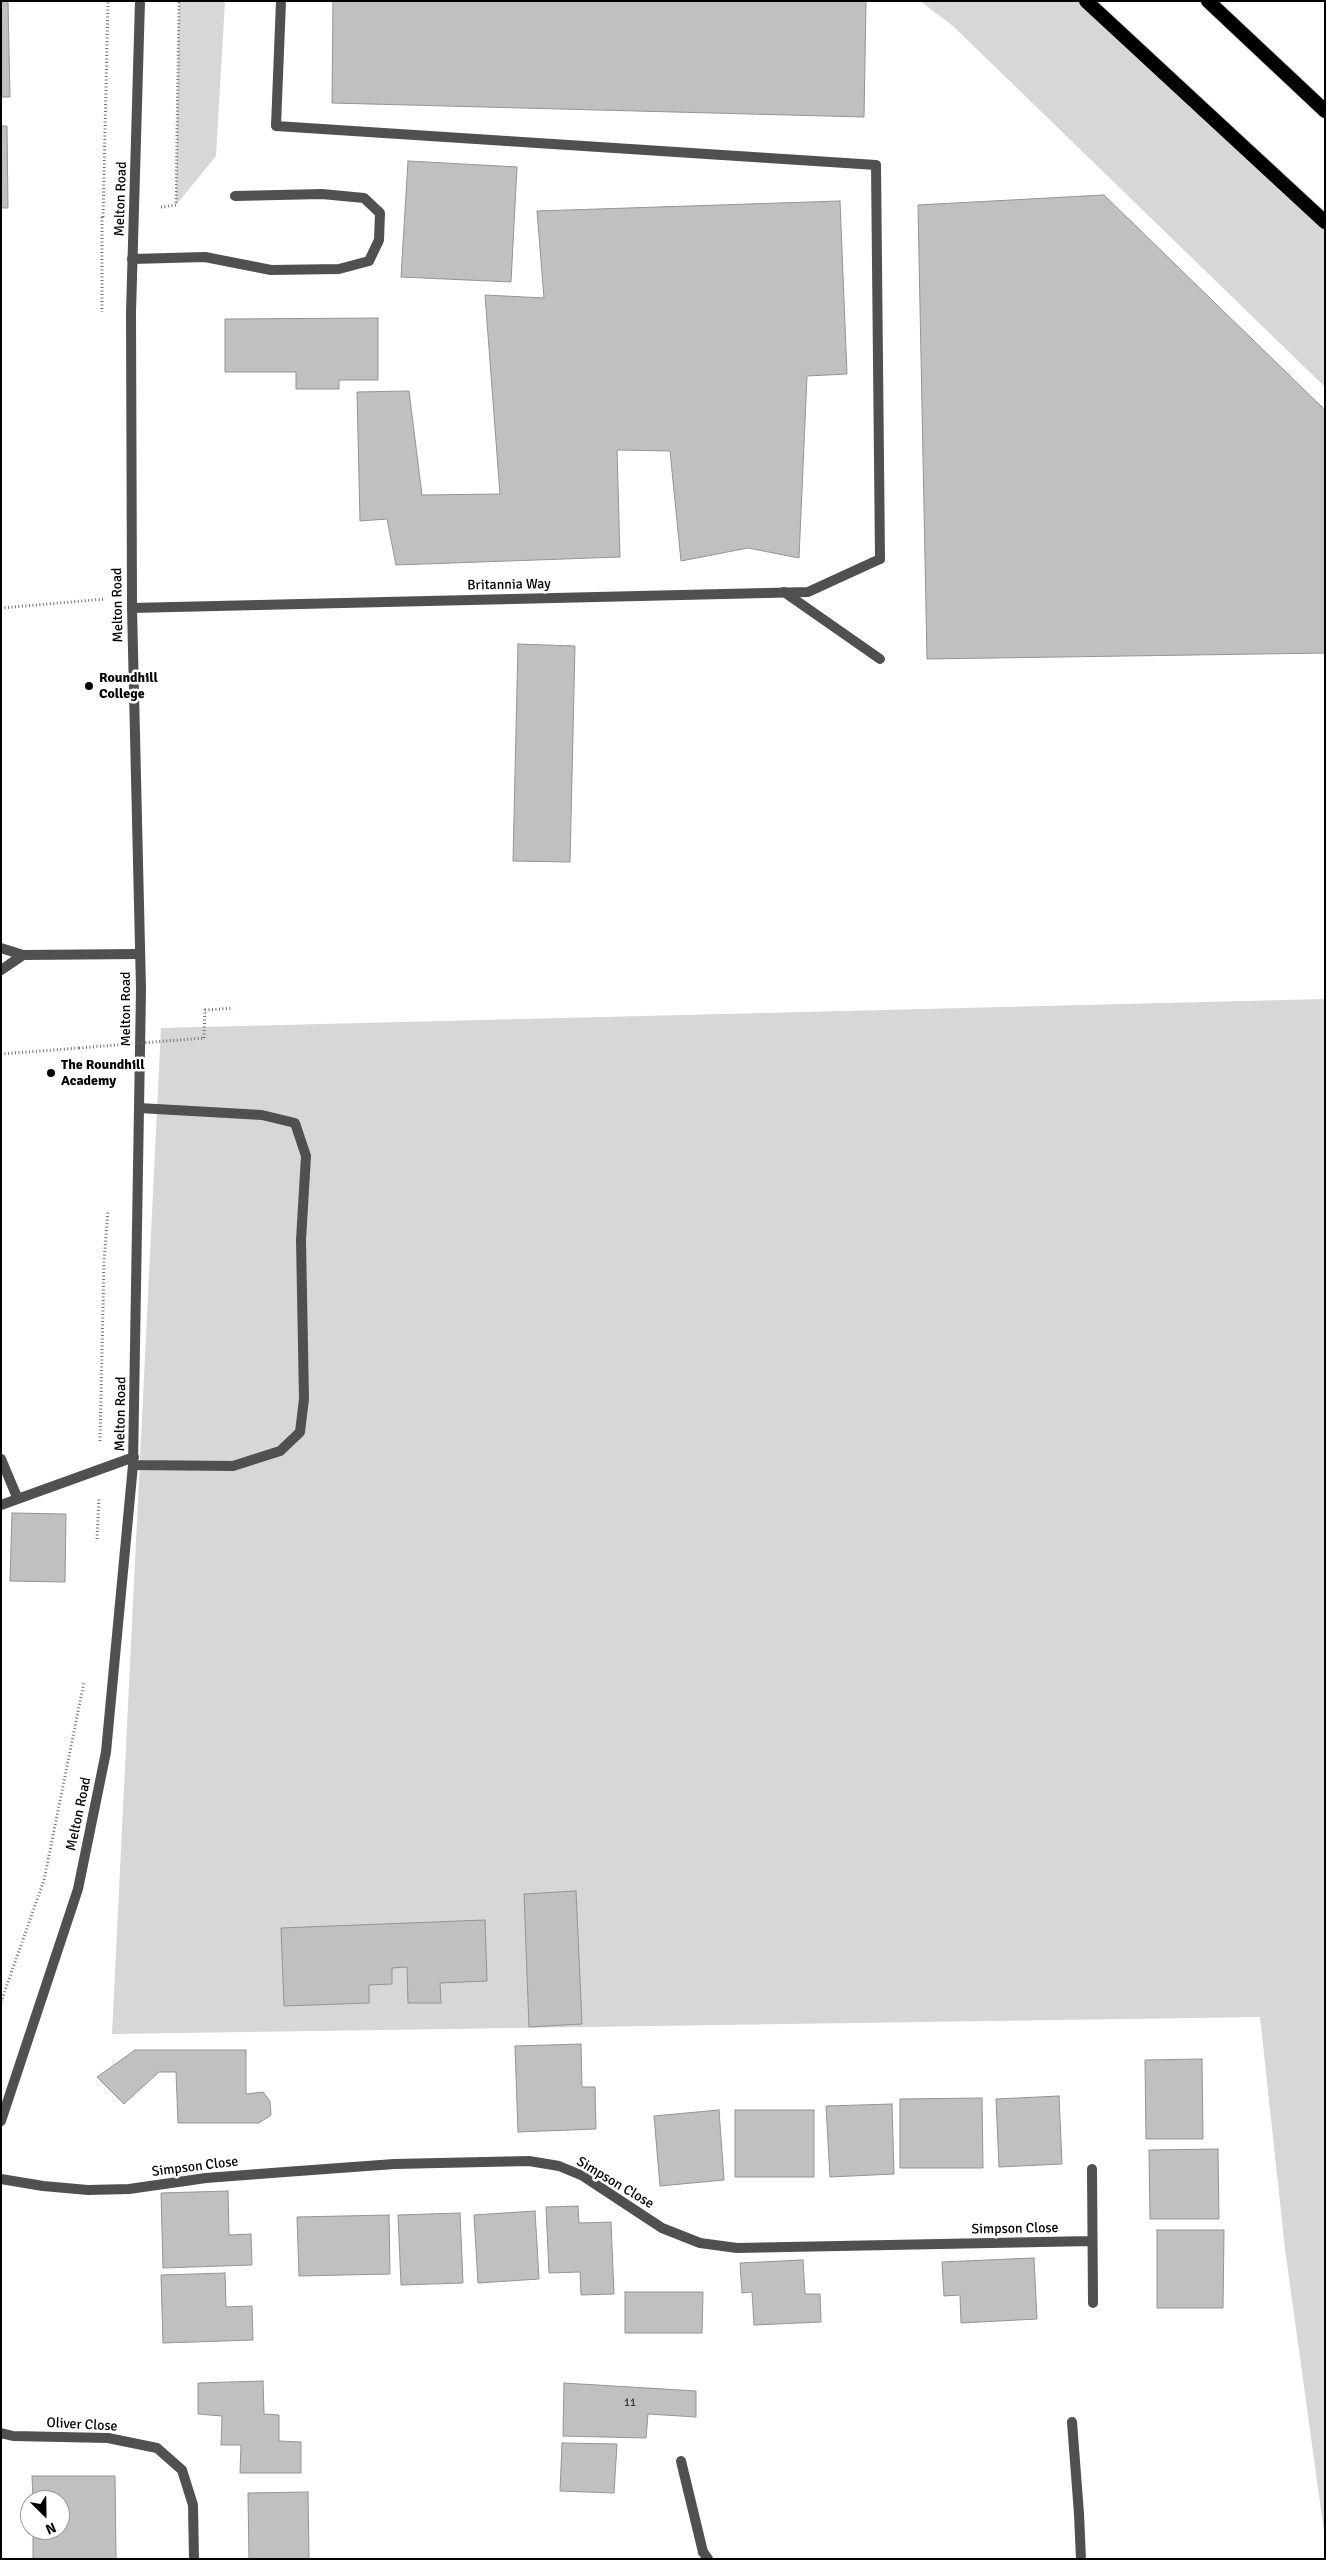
<!DOCTYPE html>
<style>
body{margin:0}
#map{position:relative;width:1326px;height:2560px;overflow:hidden;background:#fff;font-family:Signika,sans-serif}
canvas{display:block}
.frame{position:absolute;inset:0;border:2px solid #000;pointer-events:none}
.north{position:absolute;left:20px;top:2490px;width:50px;height:50px;box-sizing:border-box;background:#fff;border:1px solid #999;border-radius:50%;rotate:157deg;font-size:14px;font-weight:700;line-height:20px;text-align:center;color:#000}
.north::after{content:'';display:block;margin:auto;width:18px;height:22px;background:#000;clip-path:polygon(50% 0,100% 100%,50% 72%,0 100%)}
</style>
<div id="map">
<canvas width="1326" height="2560"></canvas>
<div class="frame"></div>
<div class="north">N</div>
</div>
<script>
const g = document.querySelector('canvas').getContext('2d');
g.lineJoin = 'round';
function paint(path, color) { g.fillStyle = color; g.fill(path, 'evenodd'); }
const shape = rows => new Path2D(rows.map(r => 'M' + r).join(''));
function trace(path, color, width, dash) { g.strokeStyle = color; g.lineWidth = width; g.lineCap = dash ? 'butt' : 'round'; g.setLineDash(dash || []); g.stroke(path); }
function label(font, color, halo, rows, align = 'center') {
  g.font = font + ' Signika,sans-serif'; g.lineWidth = 5; g.setLineDash([]); g.textBaseline = 'middle'; g.strokeStyle = halo; g.fillStyle = color; for (const [text, x, y, turn = 0] of rows) {
    g.save(); g.translate(x, y); g.rotate((+turn || 0) * Math.PI / 180); g.textAlign = isNaN(turn) ? turn : align; if (halo) g.strokeText(text, 0, 0); g.fillText(text, 0, 0); g.restore();
  }
}
paint(shape([
 [179,1,225,1,216,156,176,205],
 [920,1,1086,1,1325,222,1325,387,953,26],
 [1325,999,1325,2539,1285,2249,1260,2017,112,2034,161,1028]
]), '#d7d7d7');
const building = shape([
 [1,1,8,1,10,97,1,97,1,1],
 [333,1,866,1,864,117,332,103,333,1],
 [1,126,7,126,8,208,1,208,1,126],
 [408,161,517,167,511,282,401,277,408,161],
 [1104,195,1325,410,1325,653,927,659,918,205,1104,195],
 [840,201,847,374,807,376,799,558,748,548,681,561,670,451,617,450,620,557,396,565,387,519,360,521,357,392,409,391,422,495,500,494,485,295,544,298,537,211,840,201],
 [378,318,378,380,339,380,339,389,296,389,296,372,225,372,225,319,378,318],
 [518,644,575,646,570,862,513,861,518,644],
 [12,1513,66,1514,65,1582,10,1581,12,1513],
 [576,1891,582,2024,529,2027,524,1894,576,1891],
 [485,1920,487,1981,440,1983,441,2003,408,2003,407,1967,392,1968,392,1984,369,1985,369,2003,284,2006,281,1928,485,1920],
 [581,2044,582,2087,595,2087,596,2129,518,2132,515,2046,581,2044],
 [135,2050,246,2050,246,2094,263,2092,270,2101,271,2115,259,2123,178,2123,176,2072,159,2072,124,2104,97,2077,135,2050],
 [1202,2059,1203,2139,1146,2139,1145,2060,1202,2059],
 [1059,2096,1062,2164,999,2167,996,2099,1059,2096],
 [982,2098,983,2168,900,2168,900,2099,982,2098],
 [892,2104,894,2174,830,2177,826,2106,892,2104],
 [719,2110,724,2180,660,2186,654,2116,719,2110],
 [735,2110,814,2110,814,2177,735,2177,735,2110],
 [1218,2149,1219,2219,1150,2219,1149,2150,1218,2149],
 [228,2191,229,2235,251,2234,252,2265,163,2268,161,2193,228,2191],
 [578,2206,579,2223,611,2222,614,2294,581,2295,580,2272,549,2273,546,2207,578,2206],
 [535,2211,539,2279,478,2283,474,2215,535,2211],
 [460,2213,463,2283,401,2285,398,2215,460,2213],
 [389,2215,390,2274,299,2276,297,2217,389,2215],
 [1157,2230,1224,2230,1223,2308,1157,2308,1157,2230],
 [1034,2258,1037,2319,961,2323,960,2295,944,2296,942,2262,1034,2258],
 [803,2260,805,2294,820,2294,821,2322,754,2325,752,2292,742,2293,740,2263,803,2260],
 [225,2273,226,2307,252,2306,253,2340,163,2343,161,2275,225,2273],
 [625,2292,703,2292,702,2333,625,2333,625,2292],
 [263,2381,264,2414,279,2415,279,2441,301,2442,301,2473,240,2473,241,2445,221,2445,222,2416,198,2414,198,2383,263,2381],
 [564,2383,696,2391,696,2417,648,2414,646,2438,563,2436,564,2383],
 [562,2443,617,2444,614,2493,560,2491,562,2443],
 [32,2476,115,2476,116,2559,33,2559,33,2530,60,2530,60,2500,33,2500,32,2476],
 [308,2492,309,2559,249,2559,248,2493,308,2492]
]);
paint(building, '#c0c0c0');
trace(building, '#949494', 1);
const trunk = shape([
 [1086,1,1325,222],
 [1208,1,1325,111]
]);
trace(trunk, '#dbdbdb', 16);
trace(shape([
 [161,207,176,205,179,1],
 [102,217,102,312],
 [103,217,108,1],
 [1,608,105,599],
 [204,1038,205,1010,233,1008],
 [1,1054,79,1048],
 [100,1441,104,1262,108,1210],
 [97,1539,99,1498],
 [1,2002,44,1880,84,1682]
]), '#727272', 3, [1, 2.5]);
trace(shape([
 [281,1,276,126,876,165,880,559],
 [132,259,205,257,271,270,339,269,369,261,379,240,380,213,364,198,322,194,235,196],
 [784,592,880,659],
 [1,948,23,955],
 [1,970,23,955,139,954],
 [1,1459,17,1497],
 [133,1465,233,1466,280,1451,300,1432,304,1399,301,1240,306,1156,295,1123,262,1115,139,1108],
 [1,1505,134,1457],
 [1072,2422,1079,2514],
 [681,2461,703,2552]
]), '#505050', 10);
trace(shape([
 [132,608,808,592,880,559],
 [1092,2169,1093,2303],
 [1,2179,43,2186,88,2190,129,2189,206,2178,285,2172,394,2164,529,2161,559,2166,583,2176,662,2228,700,2243,737,2248,1092,2241],
 [1,2433,13,2436,108,2438,157,2448,182,2470,193,2505,194,2559],
 [1079,2514,1081,2559],
 [703,2552,708,2559]
]), '#505050', 10);
trace(shape([
 [1,2121,78,1889,106,1752,133,1465,141,989,132,608,131,312,140,1]
]), '#505050', 10);
trace(trunk, '#000', 14);
trace(shape([
 [79,1048,204,1038]
]), '#727272', 3, [1, 2.5]);
for (const [x, y, r, color] of [
 [89,686,5,"#000"],
 [51,1073,5,"#000"]
]) { const dot = new Path2D(); dot.arc(x, y, r, 0, 2 * Math.PI); g.fillStyle = color; g.fill(dot); trace(dot, '#fff', 2); }
label('11px', '#303030', null, [
 ["11",630,2403]
]);
label('14px', '#000', '#fff', [
 ["Melton Road",121,199,-88],
 ["Britannia Way",509,585,-1],
 ["Melton Road",118,605,-91],
 ["Melton Road",126,1009,-90],
 ["Melton Road",121,1414,-89],
 ["Melton Road",79,1814,-78],
 ["Simpson Close",195,2167,-7],
 ["Simpson Close",615,2183,31],
 ["Simpson Close",1015,2229,-1],
 ["Oliver Close",82,2425,3]
]);
label('bold 14px', '#000', '#fff', [
 ["Roundhill",99,678],
 ["College",99,694],
 ["The Roundhill",61,1065],
 ["Academy",61,1081]
], 'left');
</script>
